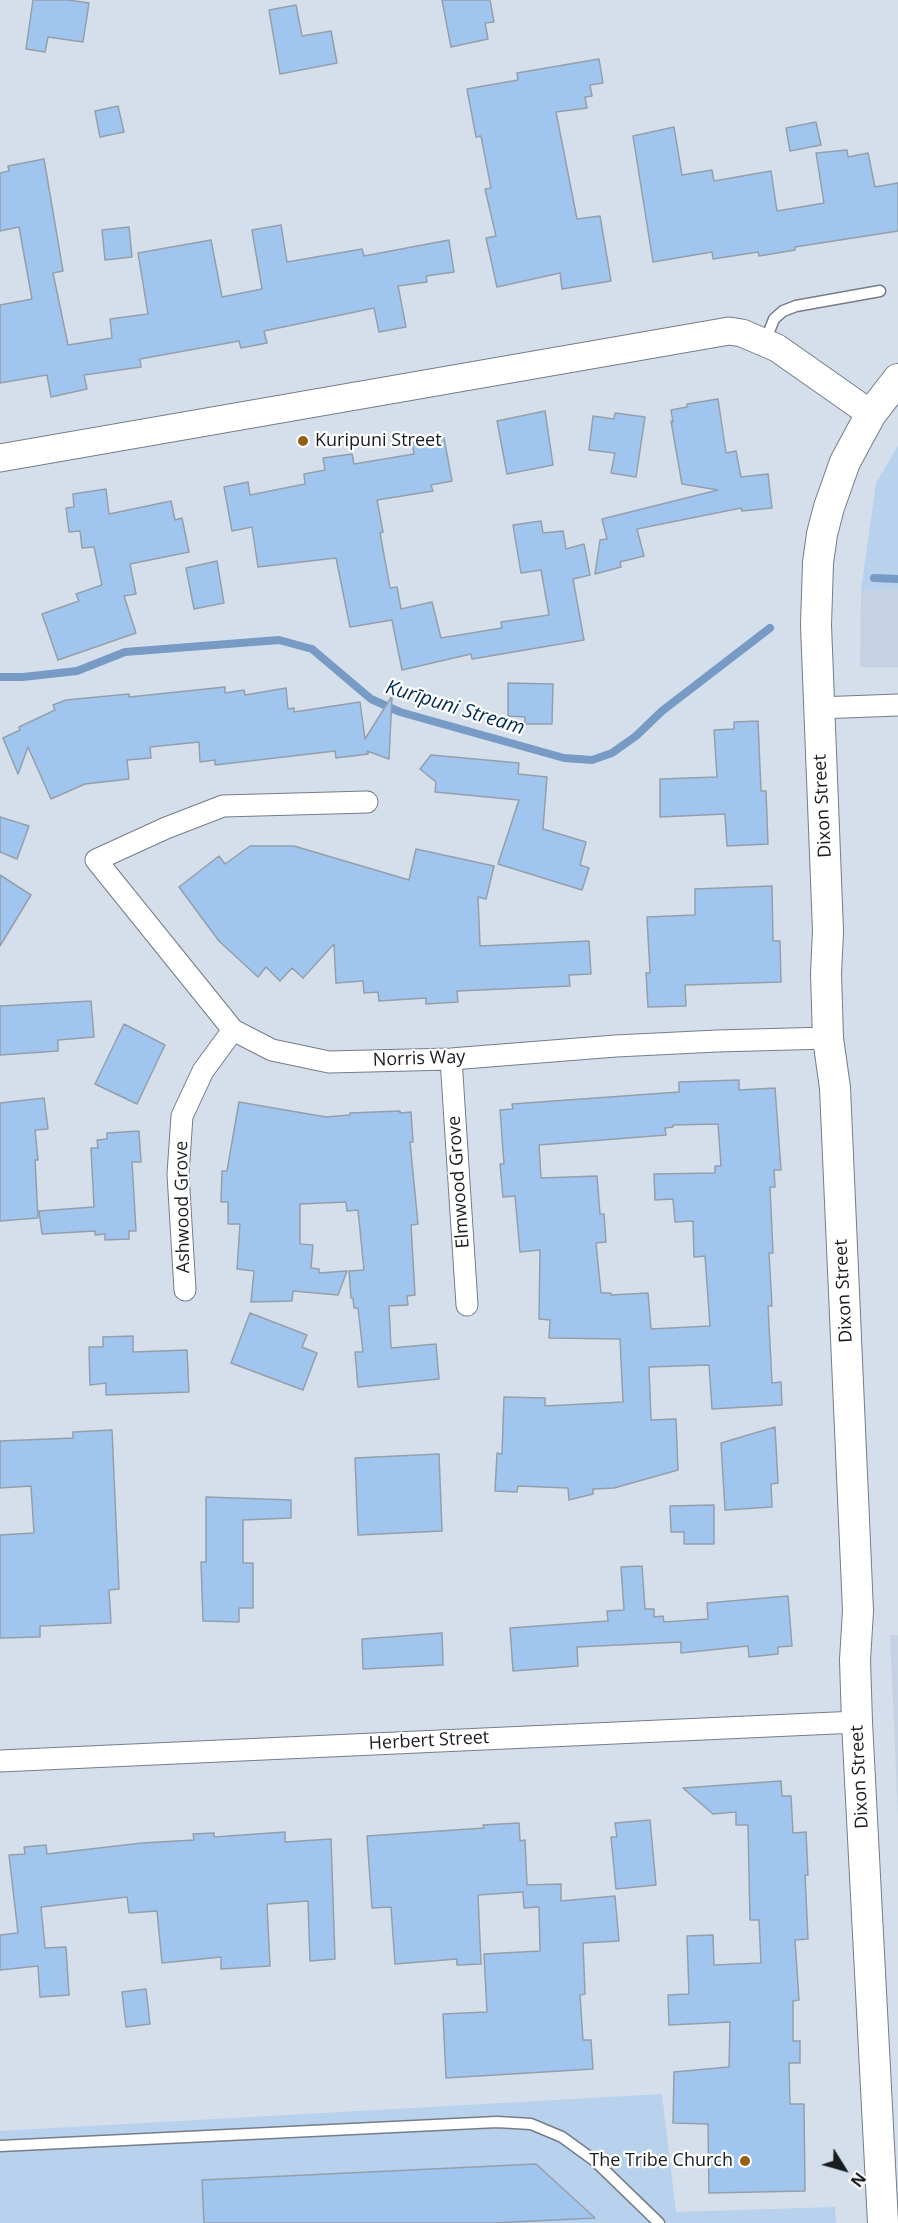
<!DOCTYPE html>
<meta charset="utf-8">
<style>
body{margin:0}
#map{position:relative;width:898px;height:2223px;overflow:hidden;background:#d5dfec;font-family:"Open Sans",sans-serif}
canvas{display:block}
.north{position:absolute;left:814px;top:2139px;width:60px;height:60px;-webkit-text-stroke:4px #fff;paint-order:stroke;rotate:127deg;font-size:16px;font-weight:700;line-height:24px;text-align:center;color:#191d21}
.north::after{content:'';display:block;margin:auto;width:21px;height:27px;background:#191d21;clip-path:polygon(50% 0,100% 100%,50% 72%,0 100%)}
</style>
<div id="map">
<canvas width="898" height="2223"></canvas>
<div class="north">N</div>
</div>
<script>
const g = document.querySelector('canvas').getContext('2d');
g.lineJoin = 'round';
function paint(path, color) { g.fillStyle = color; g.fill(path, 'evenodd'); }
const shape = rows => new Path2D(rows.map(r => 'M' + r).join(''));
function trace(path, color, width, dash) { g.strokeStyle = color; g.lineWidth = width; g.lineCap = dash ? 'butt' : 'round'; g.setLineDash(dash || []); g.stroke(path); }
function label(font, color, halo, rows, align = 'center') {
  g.font = font + ' "Open Sans",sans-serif'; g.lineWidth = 4.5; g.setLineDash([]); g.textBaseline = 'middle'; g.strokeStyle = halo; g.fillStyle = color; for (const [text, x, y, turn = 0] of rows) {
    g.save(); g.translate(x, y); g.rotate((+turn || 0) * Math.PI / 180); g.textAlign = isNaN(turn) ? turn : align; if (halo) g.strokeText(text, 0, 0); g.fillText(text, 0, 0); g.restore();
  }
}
paint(shape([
 [898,589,898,667,860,667,861,590],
 [890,1635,898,1635,898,1817]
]), '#c4d2e4');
paint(shape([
 [898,446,898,589,861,590,876,483],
 [662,2094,676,2212,835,2207,836,2223,0,2223,0,2131]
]), '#b8d1ed');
trace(shape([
 [874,578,898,579],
 [0,677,23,677,77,671,125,652,279,640,312,649,371,699,400,712,564,758,592,760,612,753,636,736,662,711,770,628]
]), '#779bc4', 8);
const building = shape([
 [33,0,68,0,89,3,83,42,48,37,45,52,26,49,33,0],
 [442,0,490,0,494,22,485,23,488,39,451,47,442,0],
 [296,5,302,36,331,31,337,63,280,74,269,10,296,5],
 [599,59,603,83,590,85,592,96,585,97,587,108,556,112,577,219,600,216,611,281,562,289,560,273,497,287,486,238,496,236,485,189,491,188,481,136,476,137,467,89,518,80,517,73,599,59],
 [118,106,124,132,100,137,95,111,118,106],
 [816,122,821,145,790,151,786,128,816,122],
 [674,127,682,175,712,170,714,181,771,171,777,211,824,203,816,153,847,150,848,157,868,153,875,187,898,183,898,231,795,247,795,250,759,256,758,252,713,259,712,252,653,262,633,136,674,127],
 [44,159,63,271,53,273,68,345,112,338,110,319,148,314,138,253,211,240,222,297,262,289,252,230,281,225,287,262,362,249,364,256,449,240,454,272,426,276,427,282,398,286,406,327,379,332,374,308,264,331,267,343,241,348,239,341,140,359,141,367,84,375,87,389,51,397,47,375,0,383,0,305,32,299,19,227,0,231,0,173,9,171,8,166,44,159],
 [129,227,132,257,105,260,102,230,129,227],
 [718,399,726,453,736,451,741,477,768,474,772,508,742,511,741,508,637,529,644,556,620,562,621,567,595,574,600,540,607,539,602,519,718,490,682,484,671,421,673,422,671,410,687,407,687,404,718,399],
 [545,411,553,465,507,474,497,421,545,411],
 [615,413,645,417,636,477,611,473,615,453,589,450,593,416,614,419,615,413],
 [444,438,452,481,431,485,433,491,377,500,383,532,380,533,390,588,397,587,401,609,432,602,441,638,502,628,501,622,549,615,541,570,521,573,513,525,541,521,543,533,563,531,566,549,584,544,590,575,573,579,584,640,472,659,471,654,402,670,392,620,350,627,336,558,258,567,252,527,232,531,224,487,248,482,250,495,305,484,304,474,325,470,323,458,352,454,354,464,414,454,412,443,444,438],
 [106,489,109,514,171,501,175,520,182,518,189,552,130,564,136,594,124,596,136,633,58,660,42,614,79,601,76,594,102,585,94,547,82,548,80,531,69,532,66,508,74,507,73,494,106,489],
 [217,561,224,603,194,609,186,568,217,561],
 [508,683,553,684,552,724,525,724,525,717,508,716,508,683],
 [225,687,225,693,244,690,245,695,286,688,288,709,294,708,294,712,360,702,365,739,392,696,389,759,367,751,368,754,336,758,335,751,215,765,215,760,200,762,199,742,150,747,151,758,127,760,129,779,85,784,51,799,28,747,18,774,3,738,20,730,19,727,55,710,53,705,66,700,129,694,129,697,225,687],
 [758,721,761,791,766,791,768,844,727,846,725,814,660,817,660,779,717,777,714,730,734,729,734,722,758,721],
 [431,755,519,763,518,774,547,777,543,829,586,842,580,865,589,868,582,890,498,864,519,800,435,792,436,782,420,769,431,755],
 [0,817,29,826,17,859,0,852,0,817],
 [250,846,294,846,409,880,416,849,494,866,486,899,478,897,480,946,589,941,591,974,569,975,570,986,457,991,458,1002,426,1004,426,998,379,1001,378,992,364,993,363,981,336,983,334,944,303,978,292,968,280,981,266,967,258,977,219,941,179,887,219,856,225,864,250,846],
 [0,875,31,895,0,946,0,875],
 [772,886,773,941,780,941,781,982,685,985,686,1006,648,1007,646,973,650,973,647,917,695,915,695,889,772,886],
 [91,1001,94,1037,58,1040,58,1051,0,1055,0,1006,91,1001],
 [124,1024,165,1045,137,1104,95,1084,124,1024],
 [739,1080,739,1090,775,1088,781,1170,774,1170,775,1187,770,1187,773,1253,769,1253,772,1306,768,1306,772,1383,781,1382,782,1405,712,1409,709,1365,649,1367,651,1420,676,1419,678,1470,614,1488,593,1489,593,1494,569,1500,568,1488,518,1486,517,1492,495,1491,497,1453,502,1454,504,1397,545,1398,545,1406,623,1402,620,1339,549,1338,550,1320,539,1319,540,1250,520,1252,515,1196,503,1197,500,1164,504,1164,500,1110,513,1109,512,1104,679,1092,679,1082,739,1080],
 [718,1124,721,1166,715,1166,715,1173,654,1174,655,1200,673,1199,675,1222,693,1221,694,1257,705,1256,710,1326,651,1329,648,1293,611,1295,611,1293,601,1293,596,1243,606,1242,604,1214,600,1214,597,1176,541,1178,539,1145,666,1135,665,1128,673,1127,673,1125,718,1124],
 [44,1098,48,1129,35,1130,38,1160,35,1160,38,1218,0,1221,0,1103,44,1098],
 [239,1102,326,1117,350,1115,350,1113,400,1111,400,1113,411,1112,413,1142,410,1142,418,1224,411,1225,415,1295,407,1296,408,1305,389,1306,391,1348,436,1344,439,1379,358,1387,355,1352,363,1352,358,1308,354,1308,353,1298,351,1298,349,1271,364,1270,358,1210,347,1211,346,1202,300,1204,300,1244,313,1245,311,1268,319,1269,319,1273,347,1271,338,1295,293,1291,292,1301,251,1302,254,1271,237,1269,240,1224,228,1224,228,1202,221,1202,222,1171,227,1171,239,1102],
 [139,1131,141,1162,132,1162,136,1231,129,1231,129,1239,105,1240,105,1234,95,1235,95,1231,42,1234,39,1211,94,1207,91,1148,98,1148,97,1140,107,1139,107,1133,139,1131],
 [250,1313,307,1335,302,1347,317,1353,303,1390,231,1363,250,1313],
 [133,1336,133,1352,187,1350,189,1392,106,1395,106,1383,90,1385,89,1347,103,1347,103,1337,133,1336],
 [775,1427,778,1483,771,1484,772,1507,725,1510,721,1443,775,1427],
 [112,1430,119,1589,109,1590,111,1623,40,1626,40,1637,0,1638,0,1535,34,1533,31,1486,0,1488,0,1441,73,1438,73,1432,112,1430],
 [439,1454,442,1531,358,1535,355,1458,439,1454],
 [206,1497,291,1500,291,1518,243,1520,243,1563,253,1563,253,1608,239,1608,239,1622,203,1621,201,1562,206,1562,206,1497],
 [714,1505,714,1544,684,1544,684,1532,671,1532,670,1506,714,1505],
 [642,1566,645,1609,654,1609,654,1617,663,1616,664,1622,708,1619,707,1603,788,1596,792,1646,778,1647,778,1654,749,1657,748,1646,681,1653,681,1642,577,1647,578,1666,513,1671,510,1628,608,1621,607,1611,624,1610,621,1567,642,1566],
 [442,1633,443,1665,363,1669,362,1639,442,1633],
 [781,1781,782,1796,791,1796,793,1833,806,1832,808,1875,805,1875,808,1939,795,1940,799,2000,793,2001,793,2041,800,2041,800,2063,789,2063,790,2104,804,2104,805,2191,709,2193,708,2124,673,2123,674,2072,729,2067,730,2022,669,2025,668,1995,689,1994,687,1936,713,1935,714,1965,761,1963,759,1920,750,1920,748,1825,736,1825,736,1812,713,1814,683,1788,781,1781],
 [650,1820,656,1885,616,1889,611,1837,617,1837,615,1823,650,1820],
 [519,1823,520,1841,525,1840,527,1885,561,1884,561,1901,615,1896,619,1941,583,1943,585,1994,580,1995,583,2040,591,2040,593,2069,446,2078,443,2014,487,2012,484,1954,540,1951,539,1907,524,1908,523,1892,478,1895,481,1964,457,1965,457,1959,395,1964,391,1907,372,1908,367,1836,484,1828,483,1825,519,1823],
 [285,1832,285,1842,331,1839,335,1959,310,1961,308,1901,267,1904,270,1966,221,1969,221,1957,162,1963,157,1911,129,1913,127,1897,41,1907,45,1948,66,1947,69,1995,40,1997,38,1966,0,1970,0,1935,18,1933,9,1855,25,1854,24,1847,46,1845,47,1854,142,1843,194,1840,193,1834,214,1833,214,1837,285,1832],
 [146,1989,150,2024,126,2027,122,1992,146,1989],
 [536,2164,595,2218,494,2223,204,2223,202,2180,536,2164]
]);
paint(building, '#a0c6f0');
trace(building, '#959faa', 1.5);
const service = shape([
 [765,342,774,319,783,311,796,306,880,291],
 [0,2146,497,2122,531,2124,562,2137,595,2161,659,2223]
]);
const minor = shape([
 [818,708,898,705],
 [367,802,223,806,166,828,96,860,233,1030,272,1050,329,1062,451,1059,616,1046,717,1041,828,1038],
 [451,1059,467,1305],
 [185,1290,178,1174,182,1116,203,1071,233,1030],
 [0,1761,857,1722]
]);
const tertiary = shape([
 [0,458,729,331,742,333,777,348,871,414]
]);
const secondary = shape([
 [883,2223,857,1722,855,1660,858,1611,835,1088,828,1038,826,974,828,931,816,625,818,563,822,534,829,507,845,462,859,436,871,414,898,379]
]);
trace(service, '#747d88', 13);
trace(minor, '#747d88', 23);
trace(tertiary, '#747d88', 29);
trace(secondary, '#747d88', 32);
trace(service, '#fff', 10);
trace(minor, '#fff', 21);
trace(tertiary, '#fff', 27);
trace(secondary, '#fff', 30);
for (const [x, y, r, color] of [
 [303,441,6,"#946114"],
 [745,2161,6,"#946114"]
]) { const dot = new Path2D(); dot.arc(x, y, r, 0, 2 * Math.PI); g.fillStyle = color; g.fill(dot); trace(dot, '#fff', 2); }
label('18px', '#191d21', '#fff', [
 ["Kuripuni Street",315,441],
 ["The Tribe Church",733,2161,"right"]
], 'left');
label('18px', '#191d21', '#fff', [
 ["Dixon Street",823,806,-93],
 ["Norris Way",419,1059,-2],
 ["Elmwood Grove",459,1182,-94],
 ["Ashwood Grove",183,1207,-91],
 ["Dixon Street",844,1291,-93],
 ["Herbert Street",429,1741,-3],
 ["Dixon Street",860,1777,-93]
]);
label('italic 20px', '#032c52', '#fff', [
 ["Kurīpuni Stream",455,708,17]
]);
</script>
